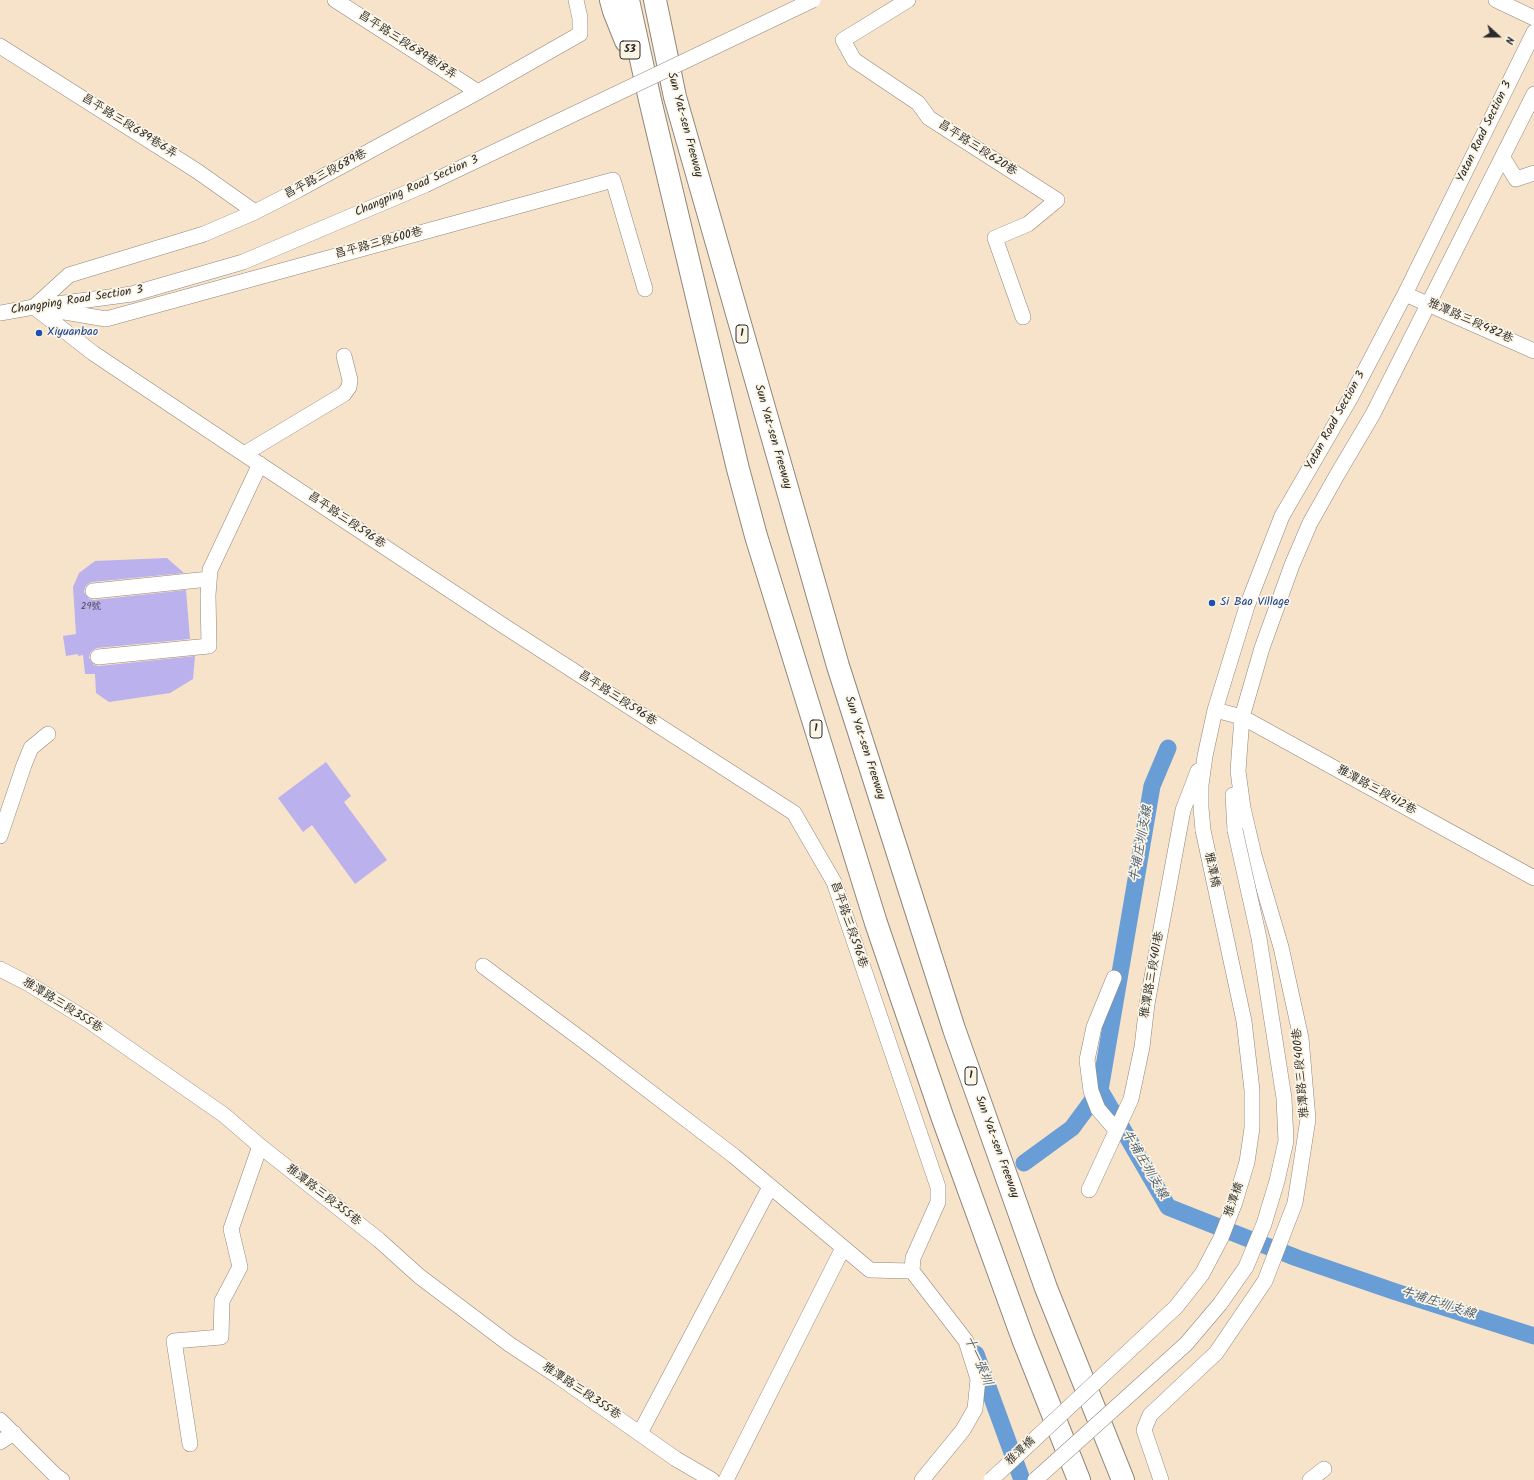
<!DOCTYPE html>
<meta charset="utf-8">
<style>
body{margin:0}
#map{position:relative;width:1534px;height:1480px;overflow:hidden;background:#f7e3ca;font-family:Kalam,sans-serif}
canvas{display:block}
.north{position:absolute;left:1478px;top:16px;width:40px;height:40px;-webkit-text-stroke:3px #fcf5e5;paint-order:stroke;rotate:111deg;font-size:11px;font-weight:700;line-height:16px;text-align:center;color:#2b2b2b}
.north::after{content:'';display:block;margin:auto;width:14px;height:18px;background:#2b2b2b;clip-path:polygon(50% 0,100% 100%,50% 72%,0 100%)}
</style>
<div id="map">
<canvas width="1534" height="1480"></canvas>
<div class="north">N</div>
</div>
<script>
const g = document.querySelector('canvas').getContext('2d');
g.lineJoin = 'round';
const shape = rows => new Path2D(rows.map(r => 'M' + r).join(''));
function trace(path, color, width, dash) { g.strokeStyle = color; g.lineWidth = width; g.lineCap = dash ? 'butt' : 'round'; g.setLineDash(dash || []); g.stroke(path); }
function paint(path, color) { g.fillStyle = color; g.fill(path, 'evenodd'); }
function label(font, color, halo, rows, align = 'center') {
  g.font = font + ' Kalam,"LXGW WenKai TC",sans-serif'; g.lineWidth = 3.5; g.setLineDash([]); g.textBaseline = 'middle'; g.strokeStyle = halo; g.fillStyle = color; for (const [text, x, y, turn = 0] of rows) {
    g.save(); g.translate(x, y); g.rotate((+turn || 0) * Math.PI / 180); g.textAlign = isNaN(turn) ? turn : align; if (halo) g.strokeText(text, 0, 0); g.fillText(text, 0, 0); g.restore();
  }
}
trace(shape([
 [1168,748,1152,786,1100,1090,1168,1207,1297,1258,1396,1292,1534,1336],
 [1024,1163,1072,1128,1100,1090],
 [976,1354,1022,1480]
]), '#699dd5', 17);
paint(shape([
 [167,558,184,573,92,582,88,584,85,587,84,592,89,599,94,600,186,590,190,639,97,648,93,650,90,653,89,658,94,665,99,666,195,656,193,679,170,693,109,702,96,693,95,674,85,674,83,655,78,656,78,654,66,656,63,636,76,634,73,587,79,573,95,561],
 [326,762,351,796,344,802,387,860,355,884,312,825,303,832,278,798]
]), '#bab1ed');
const minor = shape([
 [335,0,478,92],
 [908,0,843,40,854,60,918,103,929,118,1057,200,1028,224,995,238,1023,317],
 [1496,0,1534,18],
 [0,46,197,171,255,212],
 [1503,158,1516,179,1534,173],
 [1405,294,1534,351],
 [34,307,93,353,244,454,504,626,794,813,834,882,938,1187,938,1202,913,1258,912,1271],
 [34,307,69,275,204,234,255,212,298,190,478,92,580,34,580,18,576,0],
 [35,307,106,319,613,180,645,289],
 [0,313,34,307,132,294,243,262,425,185],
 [244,454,344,394,349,387,350,380,344,356],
 [93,591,209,579],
 [98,657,209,646,208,595,210,570,260,464],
 [1215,710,1242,717,1534,878],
 [1241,726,1242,717,1262,648,1292,565,1310,523,1337,475,1373,414,1534,94],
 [1233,795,1235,830],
 [1203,830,1201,808,1201,785,1205,756,1215,710,1247,606,1282,516,1351,397,1405,294,1534,32],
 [0,836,24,765,31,748,48,734],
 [483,966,585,1042,734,1156,870,1270,912,1271,966,1341,978,1379,975,1409,963,1430,922,1480],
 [0,969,29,984,89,1021,224,1115,260,1146,379,1240,419,1276,509,1344,559,1377,676,1459,712,1480],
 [1114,978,1094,1027,1087,1060,1091,1091,1098,1109,1116,1130],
 [1089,1190,1131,1099,1142,1047,1147,1004,1183,810,1198,771],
 [0,1420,55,1475,62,1480],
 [640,1433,770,1187],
 [0,1442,14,1433],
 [190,1444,174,1341,221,1337,222,1301,240,1267,231,1229,260,1146],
 [726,1480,843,1248],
 [1161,1480,1144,1430,1150,1415,1216,1353,1265,1281,1295,1203,1308,1119,1301,1038,1281,947,1254,855,1243,808,1238,771,1242,717],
 [1310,1480,1324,1469]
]);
const highway = shape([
 [611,0,614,11,626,41],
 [628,0,650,100,738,469,756,536,876,923,942,1116,1023,1339,1079,1480],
 [655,0,675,97,838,666,954,1029,1046,1288,1123,1480]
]);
trace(minor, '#91877a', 16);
trace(highway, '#91877a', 24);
trace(minor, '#fff', 15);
trace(highway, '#fff', 22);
const minorBridge = shape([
 [425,185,813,0],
 [991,1480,1176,1307,1202,1274,1221,1238,1235,1202,1247,1162,1252,1128,1252,1090,1244,1021,1203,830],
 [1035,1480,1186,1344,1220,1304,1246,1267,1264,1224,1277,1181,1286,1141,1284,1098,1259,938,1235,830]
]);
trace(minorBridge, '#91877a', 16, []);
trace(minorBridge, '#fff', 15);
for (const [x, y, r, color] of [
 [39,333,4,"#1a4fb4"],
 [1212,603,4,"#1a4fb4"]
]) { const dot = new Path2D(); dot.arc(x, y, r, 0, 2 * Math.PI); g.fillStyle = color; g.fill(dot); trace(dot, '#fcf5e5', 1.5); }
label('10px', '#4f4c5c', null, [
 ["29號",91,607]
]);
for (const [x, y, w] of [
 [630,50,20],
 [742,334,12],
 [816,729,12],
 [971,1076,12]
]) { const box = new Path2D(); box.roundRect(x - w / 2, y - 9, w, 18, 3); g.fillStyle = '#fcf5e5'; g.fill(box); trace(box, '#2b2b2b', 1); }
label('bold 11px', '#2b2b2b', null, [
 ["53",630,50],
 ["1",742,334],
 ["1",816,729],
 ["1",971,1076]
]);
label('12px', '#2b2b2b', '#fcf5e5', [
 ["昌平路三段689巷18弄",407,46,33],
 ["Sun Yat-sen Freeway",684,125,75],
 ["昌平路三段689巷6弄",129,127,32],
 ["Yatan Road Section 3",1485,132,-64],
 ["昌平路三段620巷",977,149,33],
 ["昌平路三段689巷",326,175,-28],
 ["Changping Road Section 3",417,187,-24],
 ["昌平路三段600巷",379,244,-15],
 ["Changping Road Section 3",77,301,-9],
 ["雅潭路三段482巷",1470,322,24],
 ["Yatan Road Section 3",1336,421,-61],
 ["Sun Yat-sen Freeway",772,437,74],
 ["昌平路三段596巷",346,521,34],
 ["昌平路三段596巷",617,699,33],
 ["Sun Yat-sen Freeway",864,748,72],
 ["雅潭路三段412巷",1376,791,29],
 ["雅潭橋",1211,870,78],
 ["昌平路三段596巷",848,925,71],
 ["雅潭路三段401巷",1153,975,-80],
 ["雅潭路三段355巷",62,1006,32],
 ["雅潭路三段400巷",1302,1073,-95],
 ["Sun Yat-sen Freeway",996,1147,70],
 ["雅潭路三段355巷",323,1196,38],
 ["雅潭橋",1235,1200,-71],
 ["雅潭路三段355巷",581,1392,34],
 ["雅潭橋",1021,1452,-43]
]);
label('12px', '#164399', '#fcf5e5', [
 ["Xiyuanbao",47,333],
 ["Si Bao Village",1220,603]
], 'left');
label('italic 13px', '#44596f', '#fcf5e5', [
 ["牛埔庄圳支線",1142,844,-80],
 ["牛埔庄圳支線",1144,1165,60],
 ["牛埔庄圳支線",1438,1304,18],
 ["十一張圳",977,1361,67]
]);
</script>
